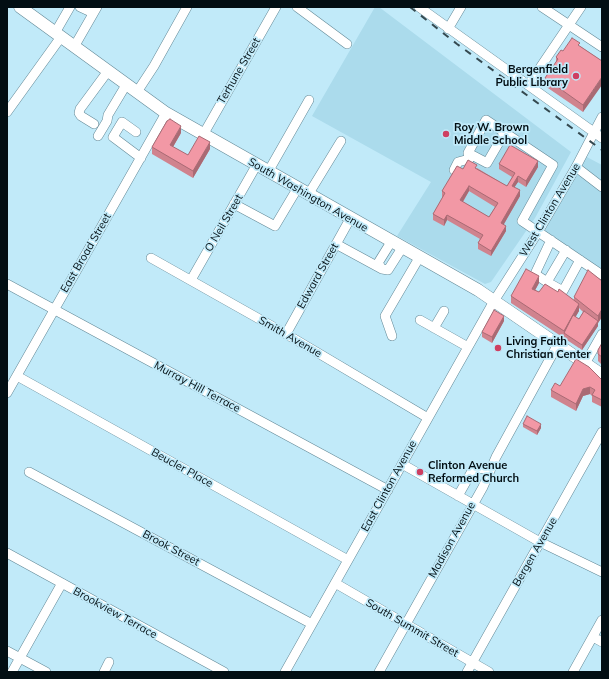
<!DOCTYPE html>
<style>
body{margin:0}
#map{position:relative;width:609px;height:679px;overflow:hidden;background:#c1eaf9;font-family:Mulish,sans-serif}
canvas{display:block}
.frame{position:absolute;inset:0;border:8px solid #020e13;pointer-events:none}
</style>
<div id="map">
<canvas width="609" height="679"></canvas>
<div class="frame"></div>
</div>
<script>
const g = document.querySelector('canvas').getContext('2d');
g.lineJoin = 'round';
function paint(path, color) { g.fillStyle = color; g.fill(path, 'evenodd'); }
const shape = rows => new Path2D(rows.map(r => 'M' + r).join(''));
function trace(path, color, width, dash) { g.strokeStyle = color; g.lineWidth = width; g.lineCap = dash ? 'butt' : 'round'; g.setLineDash(dash || []); g.stroke(path); }
function label(font, color, halo, rows, align = 'center') {
  g.font = font + ' Mulish,sans-serif'; g.lineWidth = 3.5; g.setLineDash([]); g.textBaseline = 'middle'; g.strokeStyle = halo; g.fillStyle = color; for (const [text, x, y, turn = 0] of rows) {
    g.save(); g.translate(x, y); g.rotate((+turn || 0) * Math.PI / 180); g.textAlign = isNaN(turn) ? turn : align; if (halo) g.strokeText(text, 0, 0); g.fillText(text, 0, 0); g.restore();
  }
}
paint(shape([
 [375,7,379,7,571,152,535,218,491,282,485,284,397,236,431,182,312,116],
 [583,155,602,165,602,281,538,233]
]), '#abdbec');
const minor = shape([
 [80,7,93,13],
 [297,7,347,44],
 [419,7,602,138],
 [542,7,602,47],
 [448,29,461,7],
 [55,33,70,7],
 [74,47,97,7],
 [529,84,581,7],
 [137,92,154,66,187,7],
 [7,112,61,37],
 [94,124,81,116,79,113,80,109,108,71],
 [136,132,122,122,113,137,141,158],
 [203,135,276,7],
 [98,136,107,121,108,115,126,85],
 [468,153,487,163,505,132],
 [576,167,602,187],
 [454,170,458,162,469,159,468,153,486,120,553,165,522,221,602,275],
 [268,172,309,100],
 [308,195,341,141],
 [234,204,275,226,297,189],
 [551,240,535,274,547,282,566,250],
 [391,242,378,263,382,269,388,270,402,248],
 [336,244,382,269],
 [151,258,286,334,428,418],
 [191,280,256,166],
 [547,282,563,291,580,260],
 [7,284,388,490],
 [420,320,468,347],
 [434,328,444,311],
 [286,334,350,219],
 [392,336,385,316,419,258],
 [586,362,602,334],
 [17,376,348,560],
 [7,393,166,113],
 [402,464,540,542,602,572],
 [29,472,312,624],
 [458,496,472,471,479,468,490,470],
 [7,553,224,672],
 [335,583,489,672],
 [593,637,602,642],
 [7,651,46,672],
 [12,672,62,583],
 [104,672,109,662],
 [285,672,494,301,538,232,576,167,602,117],
 [379,672,483,487,496,457,558,344],
 [467,672,602,432],
 [573,672,602,620]
]);
const major = shape([
 [20,7,166,113,478,290,602,375]
]);
trace(minor, '#628896', 10);
trace(major, '#628896', 13);
trace(minor, '#fff', 9);
trace(major, '#fff', 12);
trace(shape([
 [410,7,457,44,602,150]
]), '#354950', 2, [7, 7]);
paint(shape([
 [580,46,602,61,583,112,545,86,545,78,556,62,556,57,563,51],
 [181,133,173,147,188,155,210,149,193,178,152,154,152,147],
 [499,164,538,167,526,187,518,182,514,187,520,196,504,224,506,231,491,256,478,249,478,243,480,239,447,220,444,226,433,220,433,214,443,197,442,197,442,191,477,168,507,186,512,177,499,169],
 [469,191,495,207,489,217,463,202],
 [602,281,602,317,598,323,598,326,582,350,511,303,511,296,539,283,535,290,539,292,558,292,574,300,574,297],
 [579,308,583,312,579,319,575,317,579,311],
 [504,321,492,343,482,337,482,332],
 [602,343,602,365,598,361,598,350],
 [602,380,602,407,592,402,592,396,590,394,583,396,576,411,551,397,551,390,560,386],
 [523,424,541,428,537,435,523,427]
]), '#d0838e');
paint(shape([
 [602,77,602,85,583,112,583,105],
 [181,126,181,133,170,152,170,145],
 [210,142,210,149,193,178,193,171],
 [538,161,538,167,526,187,526,181],
 [518,176,518,182,512,191,512,186],
 [469,186,469,191,460,206,460,200],
 [520,190,520,196,501,229,501,223],
 [447,215,447,220,444,226,444,220],
 [506,226,506,231,491,256,491,251],
 [539,276,539,283,532,296,532,289],
 [579,304,579,311,566,334,564,333,564,331],
 [602,309,602,317,598,323,598,316],
 [504,316,504,321,492,343,492,337],
 [598,321,598,326,582,350,582,345],
 [590,387,590,394,583,396,576,411,576,404,583,389],
 [541,424,541,428,537,435,537,431]
]), '#a96a74');
const building = shape([
 [572,38,580,43,578,45,602,61,602,60,602,77,583,105,545,78,558,59,556,57,561,50,563,51,572,38],
 [170,119,181,126,170,145,188,155,199,136,210,142,193,171,152,147,167,121,170,119],
 [510,145,538,161,526,181,518,176,512,186,520,190,501,223,506,226,491,251,478,243,483,235,447,215,444,220,433,214,445,193,442,191,457,166,463,169,468,160,477,165,475,168,507,186,515,173,499,164,510,145],
 [469,186,498,203,489,217,460,200,469,186],
 [526,269,539,276,532,289,539,292,545,284,558,292,559,289,579,304,564,331,511,296,526,269],
 [588,270,602,281,602,309,598,316,574,297,588,270],
 [494,310,504,316,492,337,482,332,494,310],
 [584,311,598,321,582,345,564,333,573,315,579,319,584,311],
 [602,343,602,357,598,354,598,350,602,343],
 [576,359,589,367,602,380,602,400,592,395,595,390,590,387,583,389,576,404,551,390,555,383,560,386,576,359],
 [527,416,541,424,537,431,523,424,527,416]
]);
paint(building, '#f298a5');
trace(building, '#a96a74', 1);
for (const [x, y, r, color] of [
 [576,76,4,"#ce3f61"],
 [446,134,4,"#ce3f61"],
 [498,348,4,"#ce3f61"],
 [420,472,4,"#ce3f61"]
]) { const dot = new Path2D(); dot.arc(x, y, r, 0, 2 * Math.PI); g.fillStyle = color; g.fill(dot); trace(dot, '#c1eaf9', 1.5); }
label('bold 11px', '#020e13', '#c1eaf9', [
 ["Bergenfield",568,70,"right"],
 ["Public Library",568,83,"right"],
 ["Roy W. Brown",454,128],
 ["Middle School",454,141],
 ["Living Faith",506,342],
 ["Christian Center",506,355],
 ["Clinton Avenue",428,466],
 ["Reformed Church",428,479]
], 'left');
label('11px', '#020e13', '#c1eaf9', [
 ["Terhune Street",239,71,-60],
 ["South Washington Avenue",308,195,30],
 ["West Clinton Avenue",550,210,-59],
 ["O Neil Street",224,223,-60],
 ["East Broad Street",86,253,-60],
 ["Edward Street",318,276,-61],
 ["Smith Avenue",290,337,30],
 ["Murray Hill Terrace",197,387,28],
 ["Beucler Place",182,468,29],
 ["East Clinton Avenue",389,486,-61],
 ["Madison Avenue",452,540,-61],
 ["Brook Street",171,548,28],
 ["Bergen Avenue",535,552,-60],
 ["Brookview Terrace",115,613,29],
 ["South Summit Street",412,628,30]
]);
</script>
